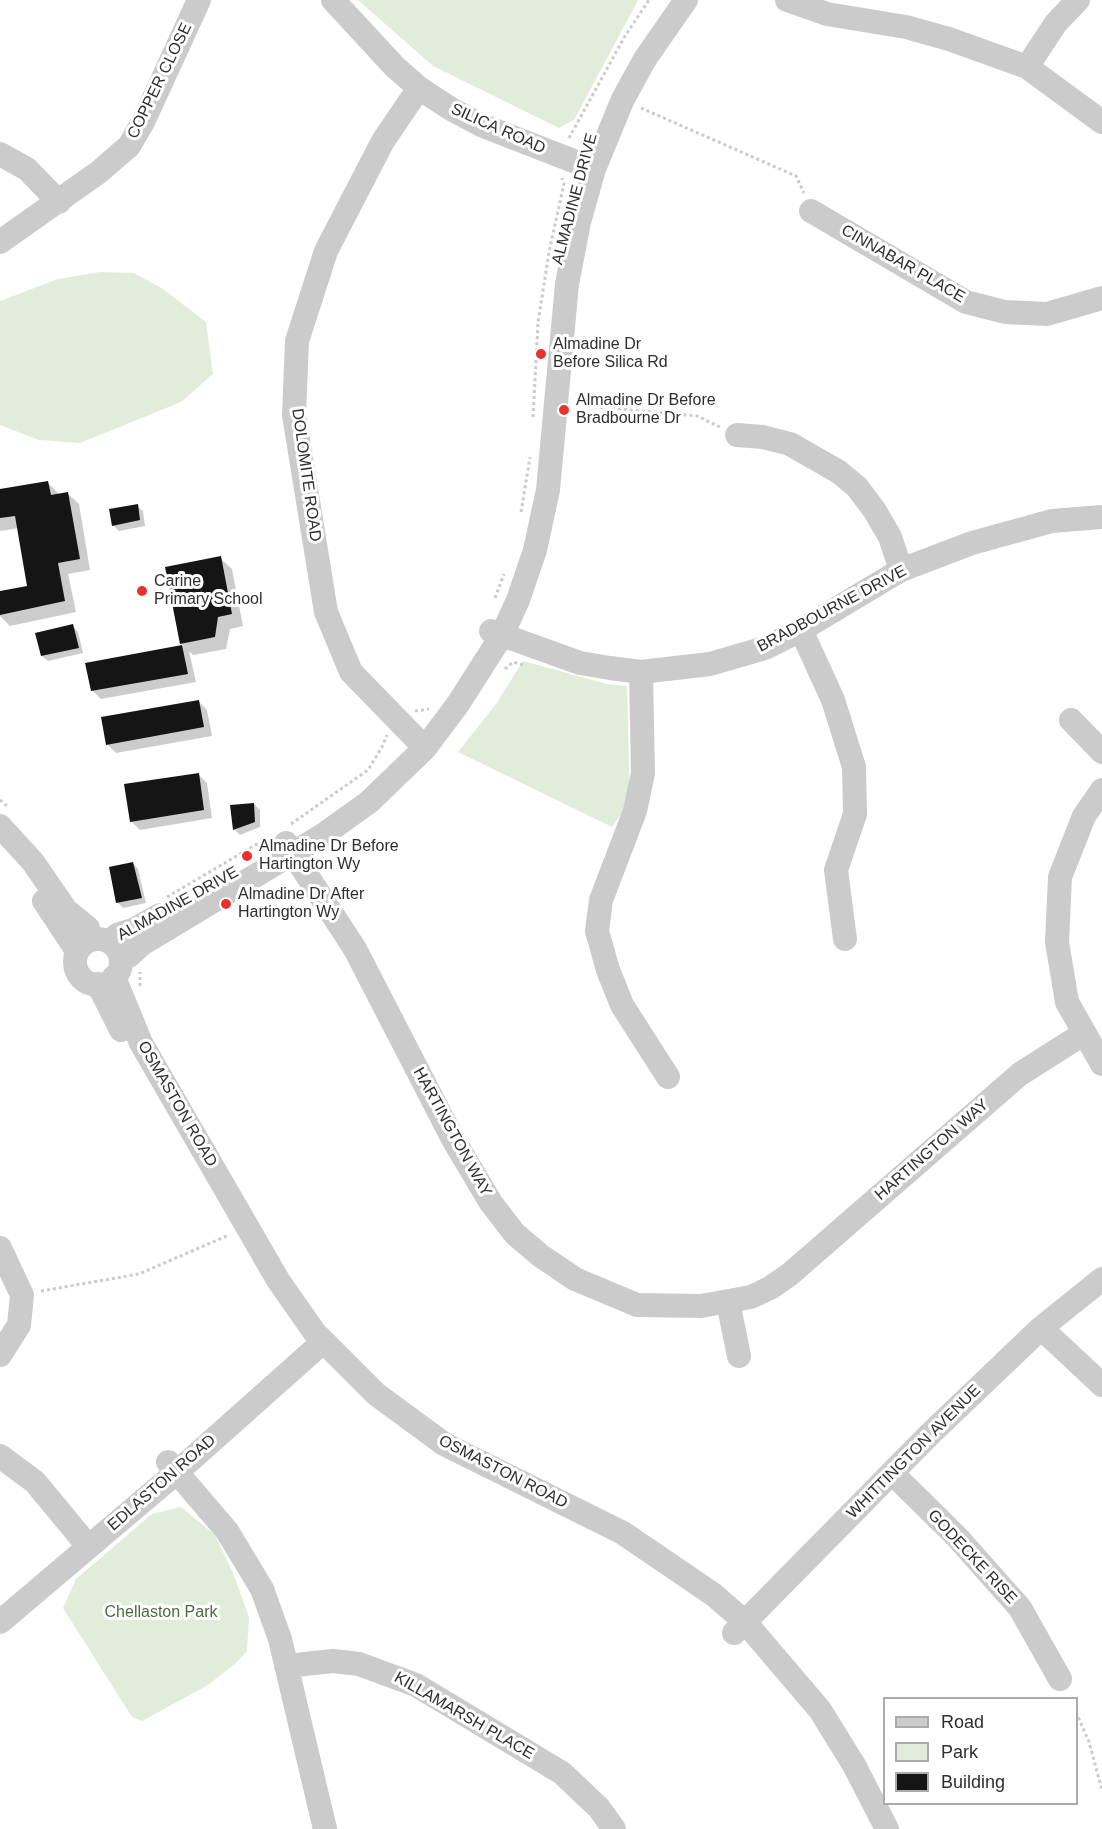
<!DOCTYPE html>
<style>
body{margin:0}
#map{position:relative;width:1102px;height:1829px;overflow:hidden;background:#fff;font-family:Arial,sans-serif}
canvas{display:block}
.legend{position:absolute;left:883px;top:1697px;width:195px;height:108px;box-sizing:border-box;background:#fff;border:2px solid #ababab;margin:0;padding:8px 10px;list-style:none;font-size:18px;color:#2e2e2e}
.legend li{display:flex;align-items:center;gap:12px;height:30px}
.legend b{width:30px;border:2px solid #ababab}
</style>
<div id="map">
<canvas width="1102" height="1829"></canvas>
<ul class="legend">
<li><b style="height:8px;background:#cbcbcb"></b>Road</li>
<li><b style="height:16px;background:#e2ecdb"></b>Park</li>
<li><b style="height:16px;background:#151515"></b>Building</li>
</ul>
</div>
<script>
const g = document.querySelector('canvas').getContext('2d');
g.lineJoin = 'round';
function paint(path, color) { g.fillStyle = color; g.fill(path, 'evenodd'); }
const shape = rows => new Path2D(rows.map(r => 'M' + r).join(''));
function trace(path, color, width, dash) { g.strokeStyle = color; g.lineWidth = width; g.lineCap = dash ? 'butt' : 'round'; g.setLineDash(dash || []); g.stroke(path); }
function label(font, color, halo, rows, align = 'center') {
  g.font = font + ' Arial,sans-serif'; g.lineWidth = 6; g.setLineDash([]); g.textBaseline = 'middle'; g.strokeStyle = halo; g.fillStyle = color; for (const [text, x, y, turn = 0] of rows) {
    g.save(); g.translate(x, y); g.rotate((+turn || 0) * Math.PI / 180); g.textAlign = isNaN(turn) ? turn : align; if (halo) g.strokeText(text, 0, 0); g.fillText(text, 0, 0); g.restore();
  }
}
paint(shape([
 [358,0,638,0,574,120,559,128,433,66],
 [100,272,134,273,163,289,206,322,213,374,181,402,80,443,39,440,0,425,0,301,58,279],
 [523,661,607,684,627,686,630,801,612,827,458,752,496,704],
 [181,1507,215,1535,233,1573,249,1617,247,1651,235,1664,208,1685,142,1721,132,1717,63,1608,76,1579,152,1514]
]), '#e2ecdb');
paint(shape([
 [48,483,60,495,67,493,79,504,90,570,68,574,76,612,10,626,0,616,0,593,29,587,19,528,0,531,0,491],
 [137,506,143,511,145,526,119,531,113,525],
 [220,558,232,569,243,626,230,629,226,649,193,655,189,651,196,682,101,699,92,690,87,664,184,646,181,644],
 [73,626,78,632,83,653,48,661,42,656],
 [198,701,207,710,212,736,116,753,107,744],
 [198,774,207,783,212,818,140,830,131,821],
 [254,804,260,810,260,827,240,835,234,829],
 [133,863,138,869,146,903,123,908,117,902]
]), '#0003');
paint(shape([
 [48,481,51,495,68,492,80,559,58,563,65,601,0,615,0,591,27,586,15,516,0,518,0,489],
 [138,504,140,520,112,526,109,509],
 [221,556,232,614,218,617,215,637,180,644,165,567],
 [73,624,79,648,41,656,35,633],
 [182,645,188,674,91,691,85,663],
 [199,700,204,727,106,745,101,717],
 [199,773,204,810,130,822,124,784],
 [254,803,255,822,233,830,230,805],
 [133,862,142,898,116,903,109,867]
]), '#151515');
trace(shape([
 [641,108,796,176,804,193],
 [569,138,625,36,649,0],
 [576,405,697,416,720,427],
 [533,417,538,323,549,252,564,184,562,178],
 [521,512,530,457],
 [495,598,504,574],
 [505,669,513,662,526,666],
 [415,711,429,709],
 [0,800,8,807],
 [291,824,368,770,382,747,387,735],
 [167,897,267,838],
 [140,986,140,972],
 [41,1291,139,1274,229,1235],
 [1076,1712,1089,1742,1102,1790]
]), '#cbcbcb', 3, [3, 3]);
trace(shape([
 [333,0,395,67,419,88,451,109,481,125,594,169],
 [787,0,827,14,906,27,949,39,1027,67,1102,122],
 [1027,67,1056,23,1078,0],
 [419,88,383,141,326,251,297,341,294,415,326,612,351,672,425,748],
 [0,154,27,169,59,202],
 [811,211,966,302,1005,312,1047,314,1102,298],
 [0,242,99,172,129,146,143,122,199,0],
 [737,435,763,437,790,444,839,472,857,487,875,511,890,537,901,570],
 [801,630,833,700,854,767,855,814,836,870,845,939],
 [491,631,580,663,610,668,641,672,710,664,765,648,801,630,901,570,972,543,1052,521,1102,517],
 [641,672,643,773,635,811,601,900,597,931,608,970,622,1005,668,1077],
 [1071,720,1102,752],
 [1102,790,1084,816,1060,877,1057,942,1067,1002,1102,1064],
 [0,826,33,862,66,910,88,928,91,940],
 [286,843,355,949,453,1139,491,1203,515,1234,541,1256,575,1279,637,1305,701,1306,751,1297,770,1288,789,1275,1020,1074,1083,1034],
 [44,901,77,951],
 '75 962a23 23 0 1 1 46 0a23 23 0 1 1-46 0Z',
 [111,943,117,935,133,930,160,915],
 [121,959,129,956,142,944,323,835,369,802,425,748,458,704,502,635,518,600,535,550,548,490,567,284,579,222,594,169,623,99,645,59,686,0],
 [114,977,141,1043,278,1280,315,1333,376,1394,444,1444,623,1533,714,1595,745,1622,820,1710,854,1765,887,1829],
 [98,984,121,1030],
 [0,1248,22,1295,19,1325,0,1355],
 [728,1302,739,1356],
 [1041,1328,1102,1385],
 [0,1456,35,1482,88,1546],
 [168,1462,227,1531,262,1589,280,1639,325,1829],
 [892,1473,957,1537,1020,1608,1060,1679],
 [0,1622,177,1472,323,1342],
 [734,1633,929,1435,1041,1328,1102,1279],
 [286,1666,333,1661,359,1664,416,1685,562,1773,599,1808,614,1829]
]), '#cbcbcb', 24);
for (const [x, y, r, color] of [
 [541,354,6,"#e7322e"],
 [564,410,6,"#e7322e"],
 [142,591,6,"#e7322e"],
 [247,856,6,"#e7322e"],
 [226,904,6,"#e7322e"]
]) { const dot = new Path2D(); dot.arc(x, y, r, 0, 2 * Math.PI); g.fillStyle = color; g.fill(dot); trace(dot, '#fff', 2); }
label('16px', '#2e2e2e', '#fff', [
 ["COPPER CLOSE",160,81,-64],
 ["SILICA ROAD",498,129,24],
 ["ALMADINE DRIVE",575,199,-75],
 ["CINNABAR PLACE",903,264,30],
 ["DOLOMITE ROAD",306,475,82],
 ["BRADBOURNE DRIVE",832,609,-28],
 ["ALMADINE DRIVE",178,904,-29],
 ["OSMASTON ROAD",177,1104,60],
 ["HARTINGTON WAY",452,1132,61],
 ["HARTINGTON WAY",932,1150,-41],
 ["WHITTINGTON AVENUE",914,1452,-45],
 ["OSMASTON ROAD",503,1472,27],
 ["EDLASTON ROAD",162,1483,-41],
 ["GODECKE RISE",972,1557,47],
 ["KILLAMARSH PLACE",464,1716,30]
]);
label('16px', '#2e2e2e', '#fff', [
 ["Almadine Dr",553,345],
 ["Before Silica Rd",553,363],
 ["Almadine Dr Before",576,401],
 ["Bradbourne Dr",576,419],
 ["Carine",154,582],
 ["Primary School",154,600],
 ["Almadine Dr Before",259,847],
 ["Hartington Wy",259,865],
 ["Almadine Dr After",238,895],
 ["Hartington Wy",238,913]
], 'left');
label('16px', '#4c6a3b', '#fff', [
 ["Chellaston Park",161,1613]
]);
</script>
